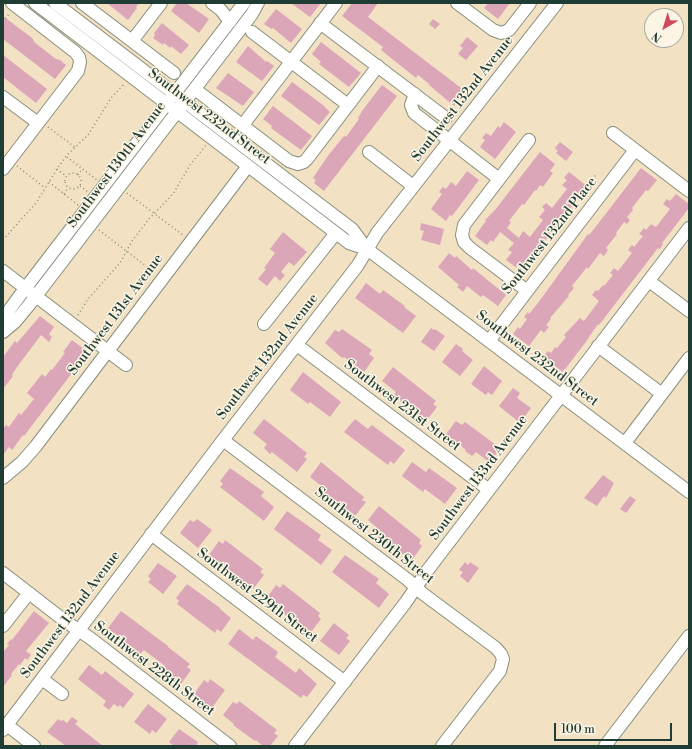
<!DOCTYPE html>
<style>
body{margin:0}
#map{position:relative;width:692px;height:749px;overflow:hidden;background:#f2e1c3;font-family:"Libre Bodoni",serif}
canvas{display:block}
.frame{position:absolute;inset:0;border:4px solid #1f3d34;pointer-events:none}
.north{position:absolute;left:644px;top:8px;width:40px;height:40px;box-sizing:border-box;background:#fcf5e5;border:1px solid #a4ab9e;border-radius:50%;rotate:218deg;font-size:11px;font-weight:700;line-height:16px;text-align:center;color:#1f3d34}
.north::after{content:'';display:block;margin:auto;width:14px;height:18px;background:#d1495b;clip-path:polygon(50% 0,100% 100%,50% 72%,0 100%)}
.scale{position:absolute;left:554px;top:723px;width:118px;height:18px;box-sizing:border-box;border:2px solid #1f3d34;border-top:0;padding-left:5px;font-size:12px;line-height:14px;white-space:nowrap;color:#1f3d34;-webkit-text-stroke:3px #fcf5e5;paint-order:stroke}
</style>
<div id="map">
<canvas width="692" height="749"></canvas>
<div class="frame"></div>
<div class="north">N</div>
<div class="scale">100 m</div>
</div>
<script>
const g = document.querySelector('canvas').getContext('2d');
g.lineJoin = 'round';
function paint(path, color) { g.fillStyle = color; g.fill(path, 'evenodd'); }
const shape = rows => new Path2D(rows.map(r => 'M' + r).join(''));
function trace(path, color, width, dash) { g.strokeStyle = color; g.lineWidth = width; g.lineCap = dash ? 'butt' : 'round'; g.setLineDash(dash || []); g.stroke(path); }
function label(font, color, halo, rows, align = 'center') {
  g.font = font + ' "Libre Bodoni",serif'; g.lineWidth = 3; g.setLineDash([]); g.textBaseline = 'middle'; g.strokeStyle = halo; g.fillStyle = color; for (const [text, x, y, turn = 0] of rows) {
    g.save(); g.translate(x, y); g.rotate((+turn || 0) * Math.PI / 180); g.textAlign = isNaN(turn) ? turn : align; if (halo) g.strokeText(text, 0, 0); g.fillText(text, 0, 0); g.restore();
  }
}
paint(shape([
 [107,3,139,3,136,7,137,8,128,20],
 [177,3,186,3,209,19,199,33,171,11],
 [291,3,321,3,310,17],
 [352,3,378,3,368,17,465,91,454,106,429,85,429,84,418,75,416,78,381,50,383,47,342,16],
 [488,3,510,3,498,19,484,8],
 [276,9,302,29,291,43,273,28,272,29,264,24],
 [3,16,32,38,34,41,34,42,56,59,60,60,66,65,55,79,3,39],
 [433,19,440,24,435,29,429,24],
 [162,23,189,45,181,54,171,46,170,48,164,43,163,45,153,38,155,35,154,33],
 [467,37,478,46,466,60,458,54,463,48,460,46],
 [321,42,361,73,349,87,319,64,321,62,312,54],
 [248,46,266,62,267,61,274,66,262,81,236,62],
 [3,55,47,89,36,103,3,77],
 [228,73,254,92,243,106,216,88],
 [292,82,323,105,330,112,319,125,281,96],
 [382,85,397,96,324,191,314,183,316,180,313,178,327,157,344,136,346,137,359,119,358,118,362,111],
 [273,106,312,136,301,150,271,128,272,126,263,119],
 [504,122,516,132,495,159,480,147,485,140,482,138,486,133,491,136,498,126,500,128],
 [560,142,573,152,566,161,556,153,558,151,555,148],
 [540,152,555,164,550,171,553,173,543,187,540,185,536,191,535,190,524,205,522,204,509,221,511,222,507,228,519,238,523,231,530,237,543,220,539,217,545,210,542,207,546,203,552,208,567,189,562,185,567,180,564,178,569,172,588,187,585,192,584,191,521,271,506,260,512,252,508,250,514,243,500,232,493,242,491,240,487,245,475,236,486,221,485,220,495,210],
 [641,168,657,180,648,191,646,190,632,208,633,210,627,217,630,220,627,224,624,222,616,233,617,234,606,248,608,250,604,256,600,253,588,269,587,267,572,286,574,288,568,295,569,296,550,318,551,319,546,325,549,327,544,333,541,330,529,346,513,334,518,327,520,329,527,319,524,317,528,312,529,314,538,303,588,234,589,235,594,229],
 [467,171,479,180,452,216,450,215,446,221,431,209,442,194,439,192,443,187,446,189,451,182,456,186],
 [676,194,689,204,689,208,662,243,663,244,660,249,658,248,599,325,598,324,585,343,563,372,543,357,548,351,551,353,555,347,557,348,566,337,564,335,580,318,584,321,599,301,592,295,596,290,598,291,603,285,604,286,613,275,610,273,614,268,618,271,632,253,628,250,632,245,634,247,643,236,639,234,644,228,646,230,651,224,656,227,670,209,663,204,667,199,670,201],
 [421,223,444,229,440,245,421,240,424,231,420,230],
 [283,232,307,252,294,266,289,262,281,272,285,275,280,281,275,276,267,286,258,279,266,269,264,268,275,253,270,249],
 [449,253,455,258,456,256,472,270,473,268,506,295,498,306,483,295,481,297,467,286,463,292,457,287,459,285,438,267],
 [366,283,380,294,383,290,405,306,404,307,416,316,403,333,355,298],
 [40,316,54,327,49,334,52,337,49,342,41,335,17,367,12,375,13,376,3,389,3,357,15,341,17,343],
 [431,328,434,330,435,329,445,336,434,351,421,342],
 [342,329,372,350,369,354,374,358,364,372,344,357,342,358,325,343,335,330,339,332],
 [72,340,88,352,24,436,23,435,12,450,9,447,3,455,3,429,6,425,9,427,19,413,21,415,34,399,27,393,42,374,45,377,51,369,52,370,65,353,63,352],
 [456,344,463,349,462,351,473,360,460,376,442,362],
 [484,366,502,381,492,395,488,392,486,395,471,384],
 [393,367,436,401,433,404,437,407,427,420,393,396,396,392,382,381],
 [303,372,341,402,330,417,310,402,308,404,290,390],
 [513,388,520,393,517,398,531,408,520,423,499,406],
 [264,419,307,453,304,457,307,459,297,472,272,452,270,454,264,448,267,444,253,433],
 [355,419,368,429,372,425,405,450,394,464,390,461,388,465,344,432],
 [456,421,462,425,465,422,500,448,490,463,476,452,472,456,465,451,466,450,446,434],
 [321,462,364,497,362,500,366,502,355,516,343,507,342,508,321,492,324,488,310,477],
 [412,462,426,472,429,468,457,488,445,504,425,489,423,492,402,476],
 [230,468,264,492,261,496,274,507,264,521,220,487,223,484,220,481],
 [603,475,614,483,606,498,604,496,597,506,584,498],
 [630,496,636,500,626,513,620,509],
 [379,506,421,540,419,543,422,546,412,560,377,536,381,531,368,520],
 [287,511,321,535,318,540,332,550,321,565,274,529],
 [197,519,212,530,198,548,180,533,190,520,194,522],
 [225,540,263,569,260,572,264,575,253,589,219,565,220,564,209,555,219,541,223,544],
 [345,555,379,579,376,583,389,594,379,608,332,572],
 [465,562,468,565,470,562,479,568,468,583,460,576,463,572,459,570],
 [158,563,177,576,163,594,148,582,151,579,148,576],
 [187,584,220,608,220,609,231,618,221,632,217,629,215,633,177,604,179,601,176,598],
 [283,584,320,613,318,616,321,619,311,632,299,624,298,625,266,599,276,585,280,588],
 [34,611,49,623,26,651,31,655,27,660,25,658,20,665,19,664,11,674,12,675,3,687,3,652,9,645,7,644,11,639,12,640],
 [121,611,168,646,168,647,190,664,187,667,191,670,181,684,162,671,165,666,148,653,144,650,140,654,108,628],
 [334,623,349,635,346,638,350,641,339,655,320,641],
 [239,629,253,640,256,636,278,652,275,657,296,673,299,668,317,684,307,697,303,695,301,698,228,644],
 [89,665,102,675,105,671,134,694,123,708,120,705,118,707,114,704,109,710,103,705,106,701,78,679],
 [210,679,225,690,211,709,194,694,204,680,208,683],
 [239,701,277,730,274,733,278,736,270,746,263,746,256,740,255,741,233,725,234,724,223,715,233,702,237,704],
 [148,704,167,719,156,733,152,730,150,734,134,722],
 [72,717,78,721,75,724,103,746,66,746,47,732,58,719,61,721,63,720,67,723],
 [179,729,198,742,196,746,174,746,169,742]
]), '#dca6b9');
const minor = shape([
 [35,3,349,243,367,249],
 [55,3,352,229,367,249,689,492],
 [82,3,174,73],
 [212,3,221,10,230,22],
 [457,3,493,30,501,33,509,30,530,3],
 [320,23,446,118],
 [252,32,348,105],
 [132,41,161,3],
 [200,93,289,161,298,164,304,162,307,159,378,66],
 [415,94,411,105,414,113,499,179],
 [3,97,38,123],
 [242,126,336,3],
 [613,133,689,191],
 [369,152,413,186],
 [3,169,78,71,80,62,79,57,75,52,12,3],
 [3,271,126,365],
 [649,281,689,311],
 [526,290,470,248,464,242,462,235,464,225,529,140],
 [3,322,10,309,21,294,244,3],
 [264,324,336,233],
 [3,332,15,322,29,305,252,14,258,3],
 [489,341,635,150],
 [297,345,489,490],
 [598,346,662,394],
 [223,440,408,580,422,593,496,648,501,654,503,659,500,671,442,746],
 [625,443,689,358],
 [3,478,22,462,36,446,248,166],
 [151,534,345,682],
 [3,573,65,621,90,638,230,746],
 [3,626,29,593],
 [42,679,62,694],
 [7,725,34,746],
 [3,730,223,440,358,265,377,233,557,3],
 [295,746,406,602,427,571,689,228],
 [605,746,689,636]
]);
trace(minor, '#888f7c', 14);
trace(shape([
 [3,22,9,14],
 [48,127,76,148],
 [67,157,97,180],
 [17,166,45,188],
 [57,169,66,176],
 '65 181a8 8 0 1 1 16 0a8 8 0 1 1-16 0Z',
 [78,175,82,169],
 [49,182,78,205],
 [594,184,590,182,595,176,598,178],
 [80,186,88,192],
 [127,193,183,235],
 [64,194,68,188],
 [99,230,155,273],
 [3,240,36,203,59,166,67,155,88,135,111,98,124,84],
 [78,315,88,299,120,263,132,241,149,219,173,194,190,165,206,145]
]), '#888f7c', 1.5, [1, 3]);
trace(minor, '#fff', 12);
label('14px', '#1f3d34', '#fcf5e5', [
 ["Southwest 132nd Avenue",463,99,-52],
 ["Southwest 232nd Street",209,117,37],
 ["Southwest 130th Avenue",117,165,-53],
 ["Southwest 132nd Place",550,236,-52],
 ["Southwest 131st Avenue",116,315,-53],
 ["Southwest 132nd Avenue",268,357,-52],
 ["Southwest 232nd Street",537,359,37],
 ["Southwest 231st Street",402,406,37],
 ["Southwest 133rd Avenue",479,478,-53],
 ["Southwest 230th Street",374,536,38],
 ["Southwest 229th Street",257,596,37],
 ["Southwest 132nd Avenue",71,615,-53],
 ["Southwest 228th Street",154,669,37]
]);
</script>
